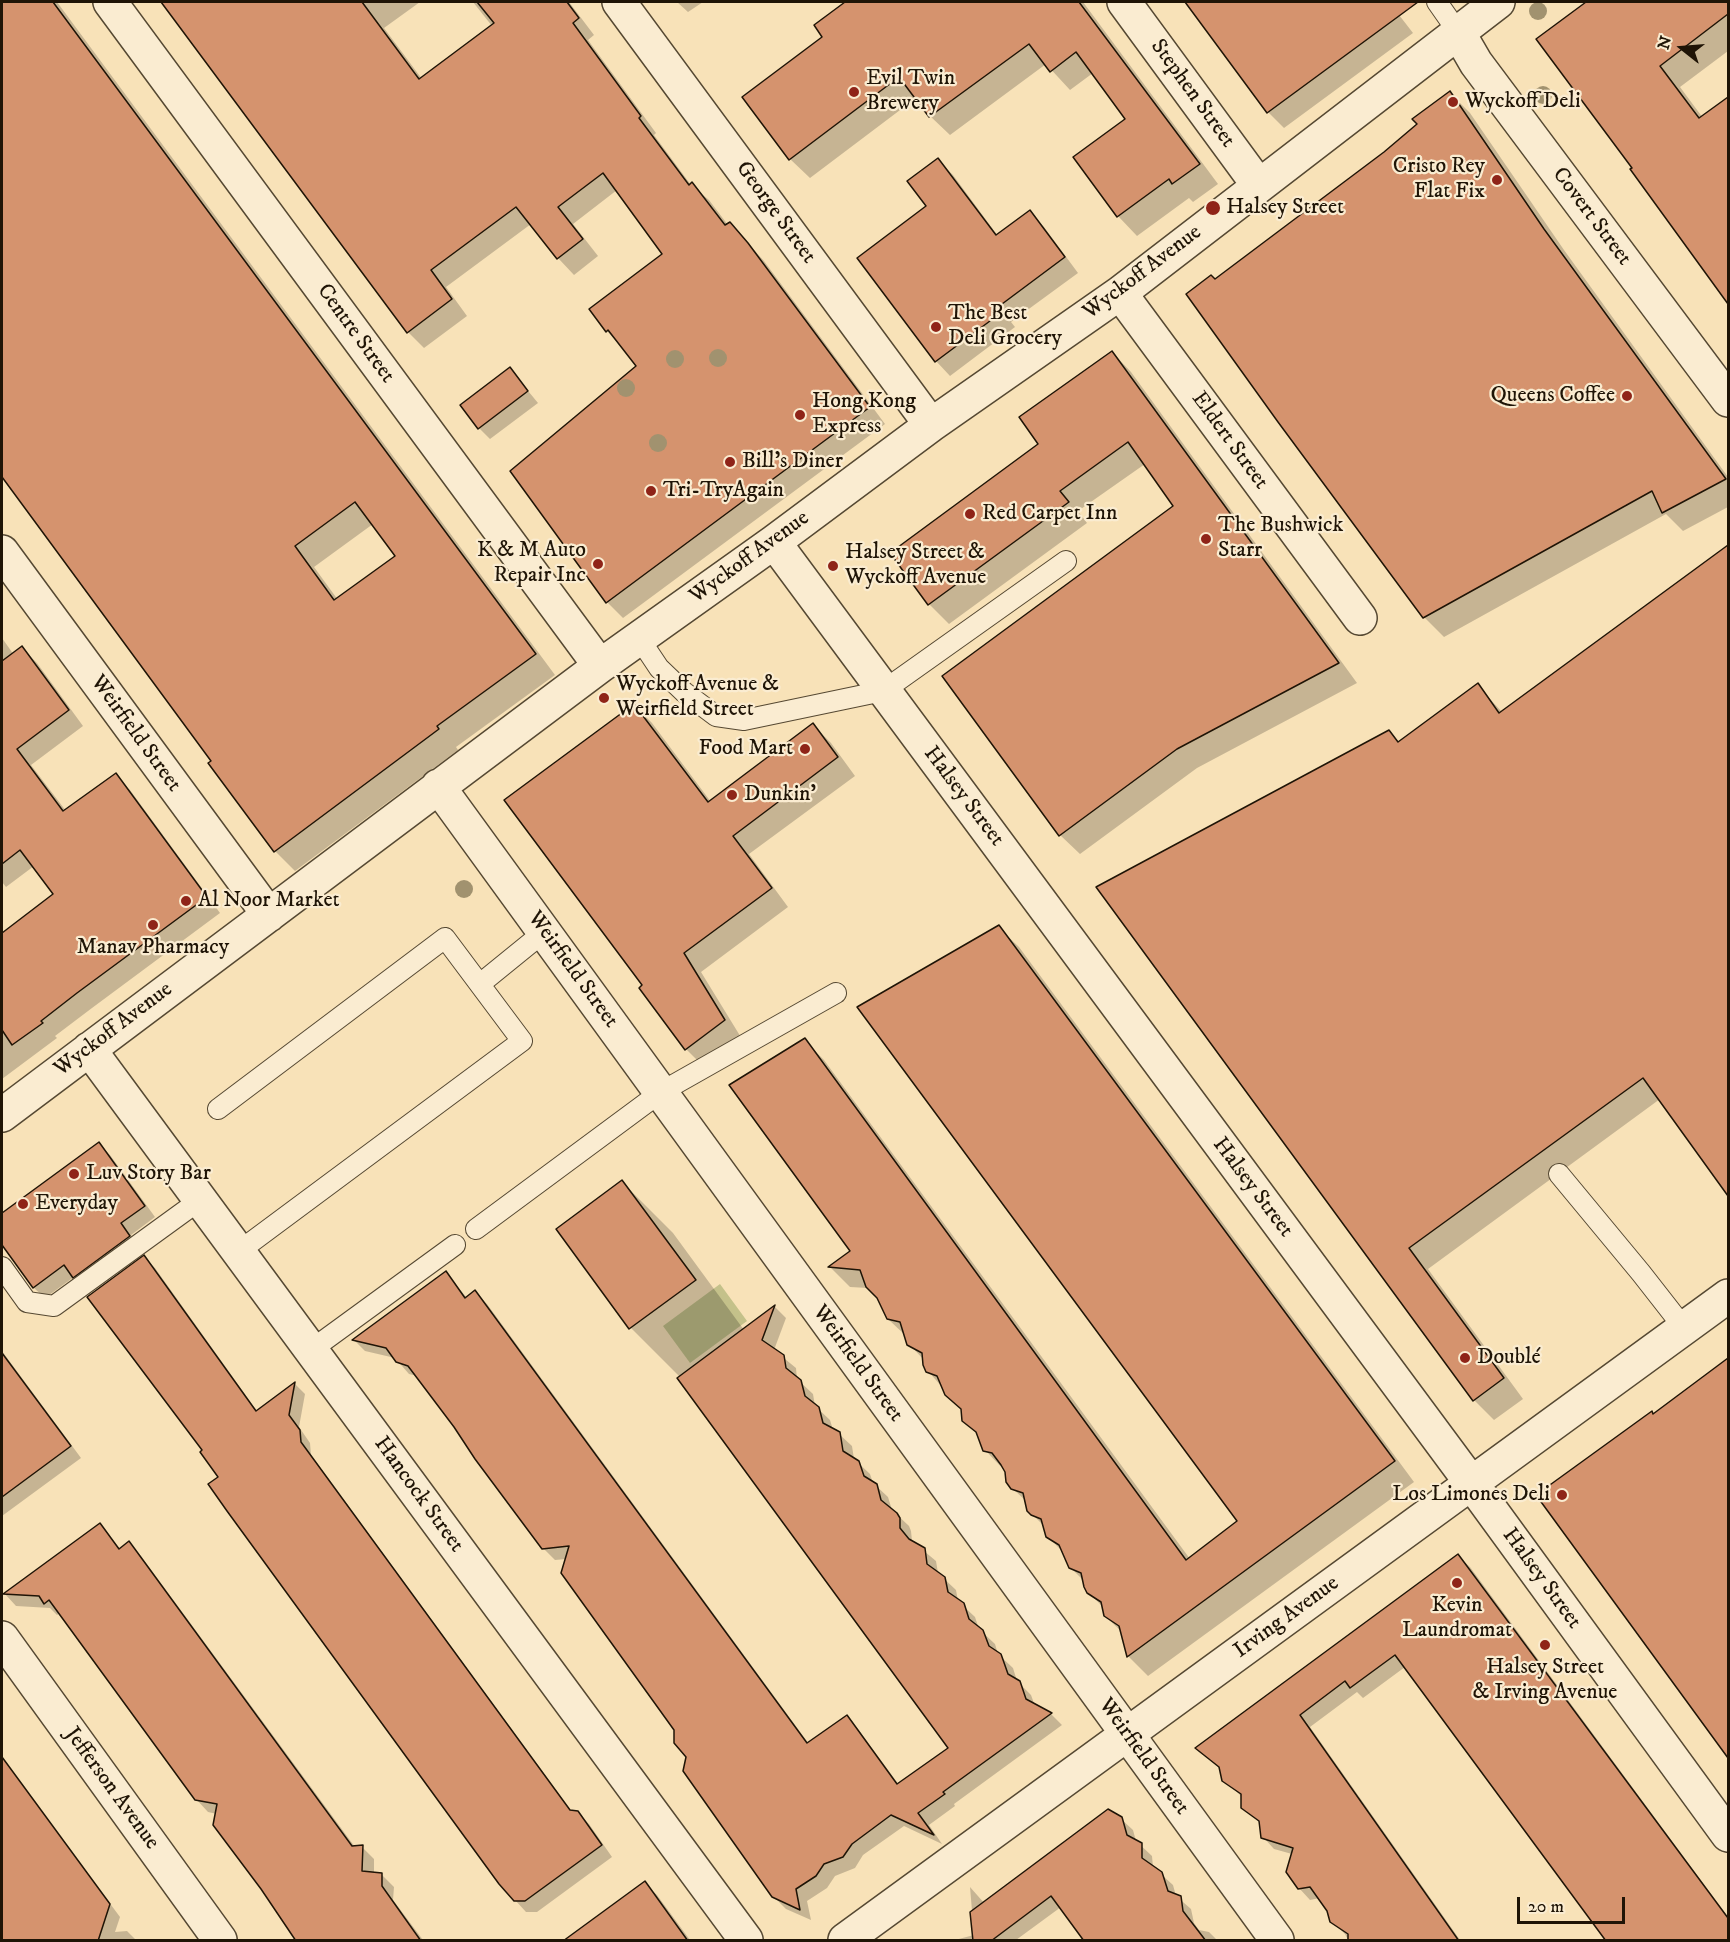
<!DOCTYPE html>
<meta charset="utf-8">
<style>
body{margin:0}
#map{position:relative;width:1730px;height:1942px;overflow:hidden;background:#f8e2b8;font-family:"IM FELL DW Pica",serif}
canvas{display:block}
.frame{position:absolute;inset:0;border:3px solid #1f1406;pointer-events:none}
.north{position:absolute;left:1652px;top:18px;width:60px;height:60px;-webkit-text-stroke:4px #faecd1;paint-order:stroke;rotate:287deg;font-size:16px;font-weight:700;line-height:24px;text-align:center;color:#1f1406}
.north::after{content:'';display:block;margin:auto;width:21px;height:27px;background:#1f1406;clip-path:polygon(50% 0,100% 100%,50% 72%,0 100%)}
.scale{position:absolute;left:1517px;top:1897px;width:108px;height:27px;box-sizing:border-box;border:3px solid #1f1406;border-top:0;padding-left:8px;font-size:18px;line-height:21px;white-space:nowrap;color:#1f1406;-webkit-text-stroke:4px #faecd1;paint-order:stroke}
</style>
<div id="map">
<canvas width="1730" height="1942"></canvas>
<div class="frame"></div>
<div class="north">N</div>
<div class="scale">20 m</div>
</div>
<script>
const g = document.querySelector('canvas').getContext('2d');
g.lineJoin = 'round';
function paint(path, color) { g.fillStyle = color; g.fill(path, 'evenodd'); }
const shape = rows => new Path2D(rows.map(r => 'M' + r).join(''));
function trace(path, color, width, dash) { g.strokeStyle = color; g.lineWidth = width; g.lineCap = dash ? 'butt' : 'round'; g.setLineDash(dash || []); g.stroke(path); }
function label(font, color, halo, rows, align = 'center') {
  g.font = font + ' "IM FELL DW Pica",serif'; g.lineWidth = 4.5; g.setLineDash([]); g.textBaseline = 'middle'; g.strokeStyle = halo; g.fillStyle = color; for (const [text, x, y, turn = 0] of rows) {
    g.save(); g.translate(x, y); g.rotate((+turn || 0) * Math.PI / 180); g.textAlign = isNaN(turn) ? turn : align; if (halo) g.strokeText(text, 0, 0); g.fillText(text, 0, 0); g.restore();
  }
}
paint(shape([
 [720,1284,747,1321,690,1363,663,1326]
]), '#c4c18a');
paint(shape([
 [2,2,57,2,555,675,456,747,458,750,295,871,275,851,214,762,2,474],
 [373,524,397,557,338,600,314,567],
 [163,2,420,2,384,28,422,79,492,26,473,2,569,2,594,35,588,40,656,133,654,135,691,185,709,200,728,225,730,223,764,261,885,424,623,618,607,602,639,366,607,331,664,254,617,190,573,224,598,256,574,275,558,258,531,224,446,287,467,316,424,348,408,332],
 [677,2,703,2,688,12],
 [848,2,1083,2,1218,184,1193,202,1189,198,1137,236,1118,216,1075,158,1127,119,1093,73,1070,90,1046,64,950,135,930,116,916,98,810,178,790,159,744,97,824,37,816,25],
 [1187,2,1389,2,1413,33,1284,128,1268,112],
 [1589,2,1728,2,1728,51,1680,87,1703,118,1728,99,1728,302,1632,170,1634,168,1538,39],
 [1450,93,1470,113,1564,250,1728,477,1728,507,1683,531,1666,514,1444,637,1424,617,1215,280,1384,153,1419,124],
 [938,160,953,175,998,236,1030,212,1044,227,1078,273,1011,322,1015,327,950,376,936,361,928,206],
 [1112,352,1131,372,1357,683,1197,768,1080,854,1060,835,1175,506,1145,464,1078,511,1087,523,949,624,929,604,892,553,1040,445],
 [510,369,538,403,490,439,479,428],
 [1728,547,1728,1193,1660,1099,1428,1269,1523,1399,1494,1420,1474,1400,1098,888,1389,732,1399,743,1477,685,1502,712],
 [2,638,14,655,22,648,37,663,83,726,31,765,66,811,115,775,130,790,220,913,92,1008,55,1036,57,1038,2,1079,2,935,55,894,34,866,6,887,2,882],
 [634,705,652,723,711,802,813,725,831,743,855,776,749,854,788,907,701,972,742,1039,704,1067,686,1049,644,986],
 [998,927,1019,947,1414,1482,1148,1676,1128,1656,1123,1633,1105,1616,1103,1607,1088,1592,1084,1581,1070,1567,1064,1553,1047,1536,1045,1527,1028,1510,1026,1501,1012,1488,1005,1471,985,1450,979,1436,963,1420,963,1411,928,1371,924,1360,909,1344,906,1336,888,1319,878,1298,868,1288,850,1287,830,1267,852,1252,804,1040,824,1060,1190,1559,1239,1521],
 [99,1144,110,1155,155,1217,131,1235,140,1248,85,1288,74,1277,45,1298,34,1288,2,1243,2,1214],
 [622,1182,673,1233,744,1330,775,1307,786,1318,774,1350,796,1368,797,1379,813,1394,815,1406,830,1420,833,1430,839,1434,852,1446,854,1459,870,1474,873,1483,888,1497,892,1510,909,1526,911,1531,912,1541,936,1561,938,1573,956,1590,958,1601,975,1617,979,1629,995,1644,998,1654,1013,1668,1017,1681,1031,1695,1035,1706,1051,1714,1062,1725,954,1804,955,1806,929,1825,942,1844,904,1826,863,1855,855,1868,835,1876,827,1888,807,1901,811,1920,786,1909,773,1896,687,1757,675,1729,566,1559,555,1560,543,1548,456,1426,417,1376,409,1374,395,1358,365,1351,354,1340,446,1273,467,1298,475,1292,487,1304,809,1744,847,1717,858,1729,899,1785,950,1748,680,1377,631,1328,558,1229],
 [144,1257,155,1268,257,1411,295,1384,305,1394,299,1427,310,1443,311,1455,572,1812,577,1812,589,1824,612,1857,537,1912,526,1912,515,1900,204,1450],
 [2,1351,81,1458,2,1516],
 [1728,1360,1728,1755,1538,1496],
 [100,1525,121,1550,129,1543,141,1556,355,1847,362,1847,374,1859,374,1874,381,1874,394,1887,393,1900,423,1940,299,1940,217,1814,208,1812,196,1799,60,1613,57,1615,50,1608,16,1606,5,1594],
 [1458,1556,1470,1567,1728,1917,1728,1940,1609,1940,1405,1667,1363,1698,1357,1692,1310,1727,1460,1940,1348,1940,1345,1934,1331,1921,1329,1910,1320,1898,1310,1900,1299,1888,1292,1854,1274,1849,1263,1837,1261,1824,1242,1807,1242,1797,1224,1780,1221,1770,1197,1748],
 [2,1758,120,1917,115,1932,127,1931,136,1940,15,1940,2,1922],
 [1121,1819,1133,1830,1136,1841,1152,1856,1153,1867,1173,1885,1176,1896,1191,1909,1194,1923,1199,1930,1209,1932,1217,1940,1086,1940,1061,1907,1016,1940,955,1940,974,1935,970,1887,985,1904],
 [644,1883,657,1895,690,1940,565,1940]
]), '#0003');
const building = shape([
 [2,2,53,2,536,654,437,726,439,729,274,852,208,763,211,761,2,477,2,2],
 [355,502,395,556,334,600,295,546,355,502],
 [161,2,362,2,419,79,494,23,477,2,567,2,579,18,573,23,641,116,639,118,689,185,692,182,725,225,730,222,748,243,870,407,606,603,510,471,636,366,608,330,606,332,589,309,662,254,603,173,558,207,583,239,557,259,516,207,431,270,452,299,407,333,161,2],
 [845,2,1079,2,1200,164,1172,184,1169,179,1117,217,1073,157,1125,119,1076,52,1050,72,1029,44,929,117,899,77,789,160,742,97,822,37,814,25,845,2],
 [1185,2,1418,2,1267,113,1185,2],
 [1586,2,1728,2,1728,14,1660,66,1699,118,1728,97,1728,304,1630,169,1632,168,1536,39,1586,2],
 [1450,91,1544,229,1726,479,1662,513,1652,491,1423,618,1278,422,1186,294,1211,275,1215,279,1384,152,1417,124,1412,119,1450,91],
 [938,158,996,235,1030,210,1065,257,998,307,1002,312,935,362,857,258,926,206,907,181,938,158],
 [1112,351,1339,663,1177,749,1059,836,942,676,1173,506,1128,442,1060,491,1069,502,928,605,890,553,1038,444,1019,417,1112,351],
 [510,367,528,391,478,429,460,405,510,367],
 [1728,545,1728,1196,1643,1078,1409,1248,1504,1378,1473,1401,1096,887,1389,730,1398,742,1478,683,1499,713,1728,545],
 [22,646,69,710,17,749,63,811,116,773,207,897,77,993,41,1021,43,1023,12,1045,2,1030,2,933,53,894,20,850,2,864,2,661,22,646],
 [634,704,708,802,813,723,838,757,733,836,772,888,684,953,725,1020,685,1050,639,988,642,985,504,800,634,704],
 [999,925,1395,1461,1127,1657,1119,1626,1104,1616,1101,1602,1087,1593,1084,1587,1081,1573,1069,1568,1059,1545,1046,1537,1041,1519,1031,1515,1027,1511,1023,1493,1011,1489,1006,1482,1005,1472,1001,1465,992,1453,983,1451,976,1432,962,1421,961,1409,945,1395,937,1376,926,1372,923,1365,922,1353,907,1345,900,1322,887,1319,877,1298,866,1287,860,1270,828,1267,850,1251,729,1085,805,1038,1186,1560,1237,1521,857,1007,999,925],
 [99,1142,145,1206,121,1223,130,1236,73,1278,64,1265,33,1288,2,1245,2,1213,99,1142],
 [622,1180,696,1280,629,1329,556,1229,622,1180],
 [144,1255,256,1411,295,1382,289,1415,300,1430,301,1442,570,1810,578,1811,602,1845,525,1901,514,1901,499,1884,227,1511,208,1484,218,1477,200,1452,202,1450,87,1297,144,1255],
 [446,1271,465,1298,475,1290,807,1743,847,1715,897,1784,948,1748,677,1378,775,1305,762,1340,784,1355,786,1368,801,1380,805,1396,819,1407,823,1423,840,1432,843,1451,859,1461,864,1476,877,1484,881,1500,897,1513,900,1518,900,1528,909,1539,925,1548,927,1564,945,1577,948,1592,964,1603,969,1619,983,1630,989,1646,1001,1654,1008,1674,1020,1681,1026,1699,1052,1713,943,1792,945,1794,918,1813,934,1835,891,1815,852,1844,843,1857,824,1864,816,1876,796,1889,800,1910,772,1897,683,1771,686,1757,674,1743,674,1730,561,1573,569,1546,542,1549,475,1459,454,1427,408,1366,396,1362,386,1348,352,1340,446,1271],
 [2,1353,71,1446,2,1497,2,1353],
 [1728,1358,1728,1758,1536,1495,1652,1411,1653,1414,1728,1358],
 [100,1523,119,1549,129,1541,352,1846,363,1845,362,1871,382,1873,382,1886,421,1941,296,1941,261,1889,213,1825,217,1804,195,1800,49,1600,44,1604,39,1596,3,1594,100,1523],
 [1458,1554,1728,1918,1728,1941,1606,1941,1395,1655,1350,1688,1345,1681,1300,1715,1459,1941,1348,1941,1348,1934,1330,1922,1327,1911,1310,1887,1298,1889,1286,1872,1293,1848,1261,1838,1259,1821,1241,1808,1241,1794,1222,1781,1219,1767,1195,1748,1458,1554],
 [2,1757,110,1904,98,1941,2,1941,2,1757],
 [1108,1809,1122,1817,1127,1835,1142,1843,1142,1858,1162,1872,1168,1891,1181,1896,1183,1911,1206,1941,1084,1941,1051,1896,991,1941,973,1941,970,1912,1108,1809],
 [645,1881,688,1941,563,1941,645,1881]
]);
paint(building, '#d5936e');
trace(building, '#1f1406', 1.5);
const service = shape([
 [1437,2,1458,32],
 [639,638,659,668,684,692,716,716,744,720,883,691,1066,561],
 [480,984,544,932],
 [218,1109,445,938,522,1041,238,1252],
 [1559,1174,1641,1273,1684,1328],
 [476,1229,661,1092,836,993],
 [2,1267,27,1302,54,1306,200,1200],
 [311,1350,455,1245]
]);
const minor = shape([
 [110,2,600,666],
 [619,2,931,425],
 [1124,2,1259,186],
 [1458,32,1476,63,1728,400],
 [1120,293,1360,618],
 [774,542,1472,1484,1728,1835],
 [2,552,269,915],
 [438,786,1277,1940],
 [89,1049,746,1940],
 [2,1115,600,666,774,542,931,425,1120,293,1498,2],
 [2,1638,220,1940],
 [845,1940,1728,1296]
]);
trace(service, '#554832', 22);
trace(minor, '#554832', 36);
trace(service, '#faecd1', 20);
trace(minor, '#faecd1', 33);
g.fillStyle = '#a1926f';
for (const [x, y] of [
 [1538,11],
 [1543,95],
 [718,358],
 [675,359],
 [626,388],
 [658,443],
 [464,889]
]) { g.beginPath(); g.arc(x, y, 9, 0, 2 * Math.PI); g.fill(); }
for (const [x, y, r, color] of [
 [854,92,6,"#8f2418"],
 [1453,102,6,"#8f2418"],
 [1497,180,6,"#8f2418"],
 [1213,208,8,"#8f2418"],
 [936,327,6,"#8f2418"],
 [1627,396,6,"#8f2418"],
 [800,415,6,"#8f2418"],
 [730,462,6,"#8f2418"],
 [651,491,6,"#8f2418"],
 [970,514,6,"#8f2418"],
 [1206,539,6,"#8f2418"],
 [598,564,6,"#8f2418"],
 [833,566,6,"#8f2418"],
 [604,698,6,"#8f2418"],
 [805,749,6,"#8f2418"],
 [732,795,6,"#8f2418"],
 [186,901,6,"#8f2418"],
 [153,925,6,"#8f2418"],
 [74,1174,6,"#8f2418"],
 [23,1204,6,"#8f2418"],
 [1465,1358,6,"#8f2418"],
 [1562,1495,6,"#8f2418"],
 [1457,1583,6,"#8f2418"],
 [1545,1645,6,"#8f2418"]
]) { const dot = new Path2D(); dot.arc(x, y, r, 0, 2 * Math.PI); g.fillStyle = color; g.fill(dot); trace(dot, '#faecd1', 2); }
label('22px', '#1f1406', '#faecd1', [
 ["Evil Twin",866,79],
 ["Brewery",866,104],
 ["Wyckoff Deli",1465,102],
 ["Cristo Rey",1485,167,"right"],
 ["Flat Fix",1485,192,"right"],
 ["Halsey Street",1226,208],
 ["The Best",948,314],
 ["Deli Grocery",948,339],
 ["Queens Coffee",1615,396,"right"],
 ["Hong Kong",812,402],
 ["Express",812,427],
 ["Bill's Diner",742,462],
 ["Tri-TryAgain",663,491],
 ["Red Carpet Inn",982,514],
 ["The Bushwick",1218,526],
 ["Starr",1218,551],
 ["K & M Auto",586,551,"right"],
 ["Repair Inc",586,576,"right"],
 ["Halsey Street &",845,553],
 ["Wyckoff Avenue",845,578],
 ["Wyckoff Avenue &",616,685],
 ["Weirfield Street",616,710],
 ["Food Mart",793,749,"right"],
 ["Dunkin'",744,795],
 ["Al Noor Market",198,901],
 ["Manav Pharmacy",153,948,"center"],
 ["Luv Story Bar",86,1174],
 ["Everyday",35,1204],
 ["Doublé",1477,1358],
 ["Los Limones Deli",1550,1495,"right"],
 ["Kevin",1457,1606,"center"],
 ["Laundromat",1457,1631,"center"],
 ["Halsey Street",1545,1668,"center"],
 ["& Irving Avenue",1545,1693,"center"]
], 'left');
label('22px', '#1f1406', '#faecd1', [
 ["Stephen Street",1192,94,54],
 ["George Street",775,213,54],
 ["Covert Street",1591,217,53],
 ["Wyckoff Avenue",1143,273,-37],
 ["Centre Street",355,334,54],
 ["Eldert Street",1229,441,54],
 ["Wyckoff Avenue",750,558,-36],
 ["Weirfield Street",135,734,54],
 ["Halsey Street",963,797,53],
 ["Weirfield Street",572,970,54],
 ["Wyckoff Avenue",114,1030,-37],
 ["Halsey Street",1252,1188,53],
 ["Weirfield Street",857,1364,54],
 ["Hancock Street",418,1495,54],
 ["Halsey Street",1541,1579,54],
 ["Irving Avenue",1287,1618,-36],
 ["Weirfield Street",1143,1757,54],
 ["Jefferson Avenue",111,1789,54]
]);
</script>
